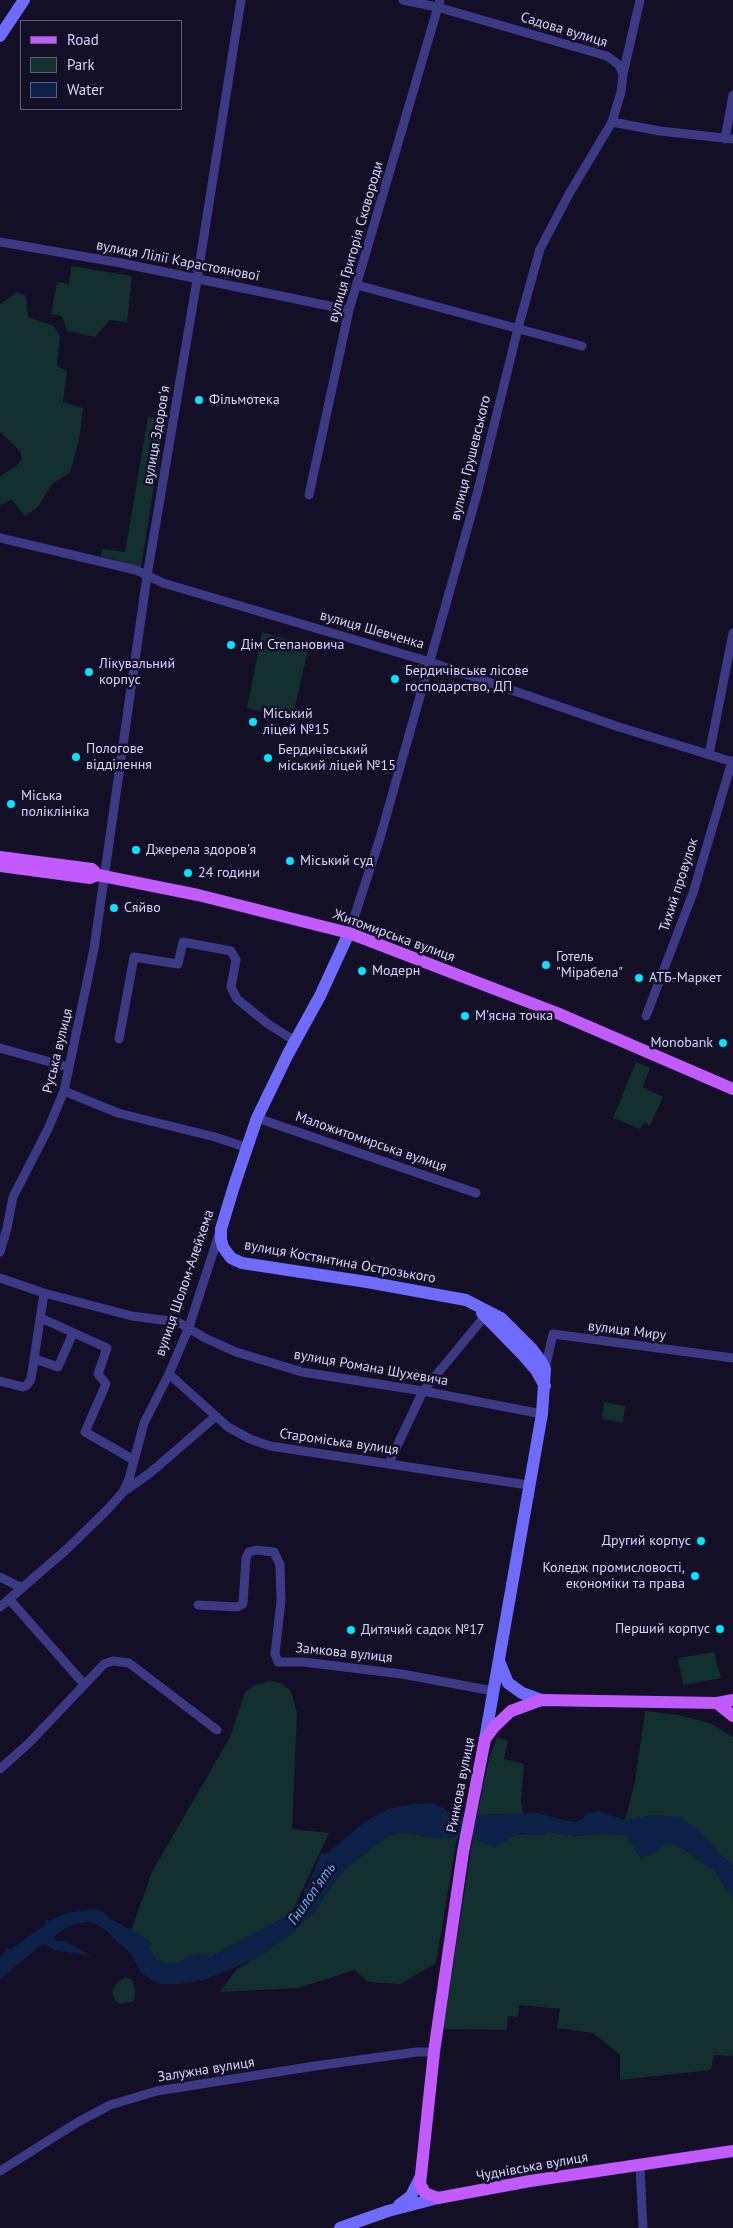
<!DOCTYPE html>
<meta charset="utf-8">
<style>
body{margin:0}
#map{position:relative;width:733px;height:2228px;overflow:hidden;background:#130f26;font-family:"PT Sans",sans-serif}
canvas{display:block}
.legend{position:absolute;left:20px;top:20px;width:162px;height:90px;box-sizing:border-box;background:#130f26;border:1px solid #625e7d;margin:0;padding:6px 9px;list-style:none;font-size:15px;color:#d9d4ff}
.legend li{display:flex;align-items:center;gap:10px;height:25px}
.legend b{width:25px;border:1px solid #625e7d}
</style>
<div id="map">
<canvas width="733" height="2228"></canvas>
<ul class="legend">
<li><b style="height:6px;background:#c25bff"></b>Road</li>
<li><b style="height:14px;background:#12302f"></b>Park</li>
<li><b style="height:14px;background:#0c2248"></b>Water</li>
</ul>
</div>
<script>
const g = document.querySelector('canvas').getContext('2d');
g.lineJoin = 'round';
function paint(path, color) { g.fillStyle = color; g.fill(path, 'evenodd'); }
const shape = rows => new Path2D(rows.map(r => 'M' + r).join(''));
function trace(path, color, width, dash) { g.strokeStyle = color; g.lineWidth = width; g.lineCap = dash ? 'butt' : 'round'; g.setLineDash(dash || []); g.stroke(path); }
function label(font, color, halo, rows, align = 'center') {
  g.font = font + ' "PT Sans",sans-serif'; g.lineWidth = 5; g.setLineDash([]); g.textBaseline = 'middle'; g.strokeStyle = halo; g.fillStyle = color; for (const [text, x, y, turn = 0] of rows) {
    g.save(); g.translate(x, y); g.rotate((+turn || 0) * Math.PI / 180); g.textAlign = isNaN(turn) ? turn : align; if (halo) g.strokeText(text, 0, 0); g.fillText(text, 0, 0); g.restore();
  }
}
paint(shape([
 [71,266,132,276,127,322,110,320,95,337,67,331,62,316,51,314,57,282,69,284],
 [17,292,26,296,28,317,54,326,60,337,57,366,67,371,63,402,83,408,79,440,70,473,53,483,38,507,25,516,12,500,0,505,0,476,15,467,22,459,20,451,0,432,0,304],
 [148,417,165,420,141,567,101,556,102,549,125,552],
 [262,632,309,646,292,719,247,708],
 [636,1062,650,1068,643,1087,663,1097,650,1126,644,1123,640,1129,613,1118],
 [604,1402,625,1406,623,1423,602,1419],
 [714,1652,721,1678,683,1685,678,1658],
 [269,1681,281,1683,291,1691,297,1713,292,1829,329,1833,294,1908,288,1916,211,1957,171,1964,157,1961,149,1949,151,1942,133,1932,132,1928,152,1872,230,1737,245,1692,255,1685],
 [645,1711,678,1715,710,1723,733,1737,733,1866,718,1853,704,1836,625,1820,635,1782],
 [497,1738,508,1740,504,1759,524,1764,521,1802,523,1814,477,1815,489,1759],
 [404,1832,435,1838,457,1838,436,1963,401,1984,368,1982,355,1970,298,1988,220,1992,236,1970,267,1951,312,1914,343,1870,388,1836],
 [549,1832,577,1836,603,1833,627,1835,640,1857,655,1853,665,1844,671,1844,681,1847,715,1871,733,1898,733,2056,714,2055,711,2070,620,2080,620,2055,593,2033,557,2028,560,2009,519,2005,518,2017,508,2016,507,2030,443,2029,473,1838,494,1847,516,1834,542,1835],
 [125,1977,133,1980,135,1991,134,2001,120,2004,115,2000,112,1992,116,1984]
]), '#12302f');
paint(shape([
 [431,1803,443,1808,452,1816,536,1813,574,1822,582,1819,588,1813,598,1811,625,1820,652,1815,681,1817,704,1836,718,1853,733,1866,733,1898,715,1871,681,1847,671,1844,665,1844,655,1853,640,1857,626,1835,603,1833,577,1836,549,1832,542,1835,532,1835,520,1833,494,1847,473,1838,435,1838,404,1832,388,1836,343,1870,312,1914,288,1937,252,1960,204,1980,180,1984,160,1984,141,1973,131,1954,113,1938,105,1929,89,1922,75,1924,62,1930,54,1937,56,1941,65,1941,91,1956,54,1950,46,1945,41,1945,0,1980,0,1957,6,1952,5,1948,11,1949,45,1925,45,1919,50,1921,63,1914,92,1909,103,1911,109,1918,129,1929,132,1928,133,1932,151,1942,149,1949,157,1961,171,1964,181,1962,185,1957,207,1953,211,1957,288,1916,303,1897,321,1853,328,1853,363,1823,388,1809,412,1804]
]), '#0c2248');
trace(shape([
 [403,0,437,7,607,56,619,65,623,74],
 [612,122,660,131,733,139],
 [725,139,733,95],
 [0,242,121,263,349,310],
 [357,285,582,346],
 [309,495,349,310,440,0],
 [0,538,136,570,163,583,430,662,619,727,733,762],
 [709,755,733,633],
 [349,933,380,838,477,494,518,328,540,249,569,194,612,122,621,92,623,74,640,0],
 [646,1016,693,893,732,761],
 [119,1039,134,957,178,964,183,942,231,951,236,960,231,987,237,999,268,1024,295,1041],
 [0,1048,68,1067],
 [64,1091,118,1113,215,1137,248,1148],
 [257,1118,476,1193],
 [0,1252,7,1228,13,1197,48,1129,64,1091,94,949,147,576,197,280,241,0],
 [0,1278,44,1293,132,1316,178,1322,205,1338,236,1352,302,1372,423,1391,542,1414],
 [41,1318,107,1348,98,1374,106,1384,85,1432,134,1460],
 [35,1359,58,1367,73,1333],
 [545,1369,553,1334,733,1358],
 [169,1374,228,1427,250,1439,270,1446,528,1485],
 [0,1381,23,1387,27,1385,31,1379,44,1293],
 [389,1463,423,1391,485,1316],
 [123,1492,150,1473,216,1416],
 [0,1577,22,1588],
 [9,1599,84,1684],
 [198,1605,237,1607,243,1604,246,1558,249,1552,256,1550,274,1552,280,1565,281,1601,275,1654,278,1662,303,1662,402,1674,493,1691],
 [0,1607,67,1549,109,1508,123,1492,129,1479,144,1423,169,1374,189,1327,219,1234],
 [0,1769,29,1743,104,1664,113,1661,129,1663,217,1730],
 [640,2166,643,2228],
 [0,2171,78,2122,110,2105,157,2091,315,2066,417,2052,434,2052]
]), '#3d3a85', 9);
trace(shape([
 [0,36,24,0],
 [349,933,320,996,288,1054,257,1118,234,1186,221,1229,221,1240,223,1247,231,1258,242,1263,367,1282,466,1300,501,1318,532,1349,541,1361,545,1369,542,1414,485,1739],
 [482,1313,523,1355,536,1370,545,1386],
 [499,1661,508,1683,522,1693,541,1700],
 [399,2205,411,2196,420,2178],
 [340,2228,388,2211,438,2198]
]), '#6f6bff', 12);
trace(shape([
 [0,857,92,869,98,875,198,895,349,933,557,1013,733,1089],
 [0,866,90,878,98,875],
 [733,1700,717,1703,541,1700,511,1711,494,1727,485,1739,463,1852,434,2052,420,2184,425,2193,438,2198,530,2181,733,2151],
 [717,1703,733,1716]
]), '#c25bff', 12);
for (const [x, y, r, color] of [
 [199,400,5,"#00e5ff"],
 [231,645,5,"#00e5ff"],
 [89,672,5,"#00e5ff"],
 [395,679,5,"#00e5ff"],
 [253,722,5,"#00e5ff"],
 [76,757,5,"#00e5ff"],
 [268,758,5,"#00e5ff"],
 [11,804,5,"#00e5ff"],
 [136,850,5,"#00e5ff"],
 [290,861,5,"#00e5ff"],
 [188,873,5,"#00e5ff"],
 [114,908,5,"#00e5ff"],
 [546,965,5,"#00e5ff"],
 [362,971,5,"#00e5ff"],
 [639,978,5,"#00e5ff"],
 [465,1016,5,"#00e5ff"],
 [723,1043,5,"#00e5ff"],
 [701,1541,5,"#00e5ff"],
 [695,1576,5,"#00e5ff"],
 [720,1629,5,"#00e5ff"],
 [351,1630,5,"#00e5ff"]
]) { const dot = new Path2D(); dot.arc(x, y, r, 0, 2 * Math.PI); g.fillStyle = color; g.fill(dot); trace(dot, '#130f26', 2); }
label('14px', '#d9d4ff', '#130f26', [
 ["Садова вулиця",564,30,17],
 ["вулиця Григорія Сковороди",356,242,-74],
 ["вулиця Лілії Карастоянової",178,261,11],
 ["вулиця Здоровʼя",157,435,-80],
 ["вулиця Грушевського",471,458,-76],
 ["вулиця Шевченка",372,630,16],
 ["Тихий провулок",679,885,-72],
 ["Житомирська вулиця",394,936,20],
 ["Руська вулиця",58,1051,-76],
 ["Маложитомирська вулиця",371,1142,19],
 ["вулиця Костянтина Острозького",340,1262,10],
 ["вулиця Шолом-Алейхема",185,1283,-71],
 ["вулиця Миру",627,1331,7],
 ["вулиця Романа Шухевича",371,1368,10],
 ["Староміська вулиця",339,1442,8],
 ["Замкова вулиця",344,1653,6],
 ["Ринкова вулиця",461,1785,-79],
 ["Залужна вулиця",206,2070,-9],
 ["Чуднівська вулиця",532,2167,-10]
]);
label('14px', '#d9d4ff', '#130f26', [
 ["Фільмотека",209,400],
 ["Дім Степановича",241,645],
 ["Лікувальний",99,664],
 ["корпус",99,680],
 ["Бердичівське лісове",405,671],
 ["господарство, ДП",405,687],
 ["Міський",263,714],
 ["ліцей №15",263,730],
 ["Пологове",86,749],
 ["відділення",86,765],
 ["Бердичівський",278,750],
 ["міський ліцей №15",278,766],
 ["Міська",21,796],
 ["поліклініка",21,812],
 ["Джерела здоров'я",146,850],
 ["Міський суд",300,861],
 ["24 години",198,873],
 ["Сяйво",124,908],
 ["Готель",556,957],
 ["\"Мірабела\"",556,973],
 ["Модерн",372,971],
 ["АТБ-Маркет",649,978],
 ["М'ясна точка",475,1016],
 ["Monobank",713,1043,"right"],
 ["Другий корпус",691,1541,"right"],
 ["Коледж промисловості,",685,1568,"right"],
 ["економіки та права",685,1584,"right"],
 ["Перший корпус",710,1629,"right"],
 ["Дитячий садок №17",361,1630]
], 'left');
label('italic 15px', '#62b6ff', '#130f26', [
 ["Гнилоп'ять",312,1894,-55]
]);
</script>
